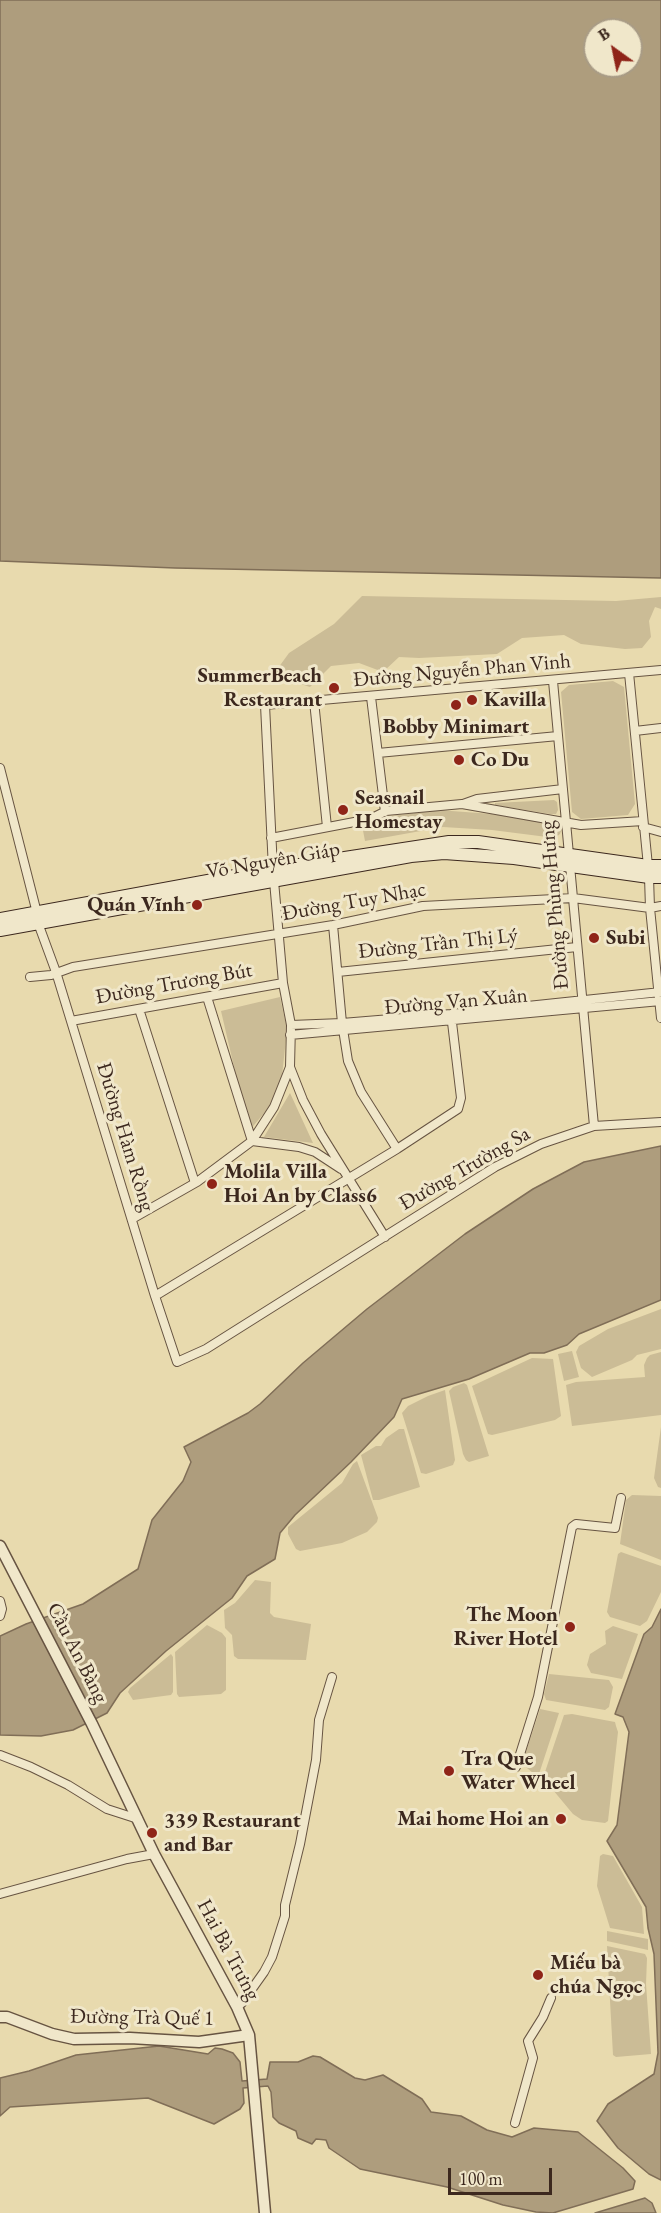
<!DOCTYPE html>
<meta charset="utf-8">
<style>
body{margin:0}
#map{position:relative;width:661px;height:2213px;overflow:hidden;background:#e8daae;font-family:"EB Garamond",serif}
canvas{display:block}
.north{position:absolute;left:583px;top:18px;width:60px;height:60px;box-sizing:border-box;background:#f0e7ca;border:2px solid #a89b85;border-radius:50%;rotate:327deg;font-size:16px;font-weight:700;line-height:24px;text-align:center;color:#3c281e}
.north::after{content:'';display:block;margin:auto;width:21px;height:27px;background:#8f2418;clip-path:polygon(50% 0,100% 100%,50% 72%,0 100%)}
.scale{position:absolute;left:448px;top:2168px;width:104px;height:27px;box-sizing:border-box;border:3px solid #3c281e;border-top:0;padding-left:8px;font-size:18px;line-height:21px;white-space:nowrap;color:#3c281e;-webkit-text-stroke:4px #f0e7ca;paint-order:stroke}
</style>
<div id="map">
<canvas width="661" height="2213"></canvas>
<div class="north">B</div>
<div class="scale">100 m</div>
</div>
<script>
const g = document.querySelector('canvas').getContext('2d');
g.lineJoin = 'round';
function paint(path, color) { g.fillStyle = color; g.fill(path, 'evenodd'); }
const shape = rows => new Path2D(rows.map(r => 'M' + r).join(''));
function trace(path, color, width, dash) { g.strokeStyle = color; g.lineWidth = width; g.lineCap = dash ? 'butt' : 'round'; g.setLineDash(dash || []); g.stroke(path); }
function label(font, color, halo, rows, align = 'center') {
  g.font = font + ' "EB Garamond",serif'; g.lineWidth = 6; g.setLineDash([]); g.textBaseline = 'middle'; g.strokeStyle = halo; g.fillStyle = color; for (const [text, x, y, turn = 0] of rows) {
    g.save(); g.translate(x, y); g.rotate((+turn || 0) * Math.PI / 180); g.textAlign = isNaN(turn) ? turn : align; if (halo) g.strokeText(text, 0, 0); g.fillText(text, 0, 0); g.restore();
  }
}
paint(shape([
 [362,596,616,601,661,597,661,609,655,607,649,621,651,637,642,648,625,649,581,644,564,635,522,638,497,654,419,658,399,657,383,672,359,663,331,666,310,687,273,675,289,653,334,624],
 [613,681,624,687,635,804,628,815,581,819,572,812,561,692,569,685],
 [554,800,557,802,558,810,556,814,550,814,495,805,495,803],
 [438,810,492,814,557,823,562,828,560,834,555,838,492,830,443,827,365,841,361,820],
 [280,997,287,1029,282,1076,271,1105,249,1131,221,1011],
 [290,1093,313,1143,264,1137],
 [661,1309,661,1349,637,1355,632,1360,592,1377,581,1368,576,1352,579,1346,608,1329],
 [572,1351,579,1377,564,1381,558,1354],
 [661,1352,661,1415,572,1426,566,1385,576,1382,645,1377,644,1365,647,1358,650,1355],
 [532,1358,553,1359,561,1416,555,1420,492,1435,488,1434,472,1386],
 [464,1383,467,1385,489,1456,469,1462,466,1460,463,1454,449,1391,453,1387],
 [445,1390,455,1460,453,1465,426,1474,421,1473,402,1413,408,1406,428,1396],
 [661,1427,661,1488,658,1487,654,1478],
 [399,1429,404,1429,420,1487,379,1500,373,1500,361,1455,376,1446,381,1446,386,1438],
 [357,1461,378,1518,377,1522,367,1532,342,1543,300,1551,296,1549,288,1534,288,1527,342,1483,353,1464],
 [632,1495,661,1496,661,1560,620,1544,626,1500],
 [621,1552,661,1566,661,1592,647,1621,640,1626,610,1617,607,1612,618,1554],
 [255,1580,271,1582,270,1613,274,1617,311,1624,306,1660,238,1659,234,1656,232,1635,225,1628,224,1610,235,1603],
 [207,1625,222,1633,226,1638,226,1690,221,1694,179,1697,177,1694,175,1652],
 [613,1626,638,1634,622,1679,591,1673,587,1665,590,1654,606,1644,605,1631],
 [171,1654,173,1657,173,1692,171,1695,133,1700,128,1692,130,1688],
 [549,1674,609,1680,613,1687,609,1707,605,1710,546,1700,544,1694],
 [540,1709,559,1713,538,1777,522,1764],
 [572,1714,615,1722,616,1726,618,1732,608,1821,605,1823,582,1820,573,1814,543,1778,564,1715],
 [603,1854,613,1856,642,1907,644,1934,610,1928,597,1886,600,1856],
 [607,1931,648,1939,648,1950,607,1941],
 [607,1946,645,1954,647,1958,646,1984,651,2054,616,2057,613,2055]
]), '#cbbc96');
const water = shape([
 [0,0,661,0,661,578,175,568,0,561,0,0],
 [595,30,631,30,631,66,595,66,595,30],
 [661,1146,661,1300,579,1334,567,1345,544,1353,530,1353,469,1379,402,1399,394,1417,351,1462,295,1515,280,1533,275,1559,247,1576,232,1598,166,1651,120,1693,107,1713,73,1730,41,1736,0,1735,0,1636,26,1624,83,1604,138,1569,152,1520,183,1481,191,1462,184,1447,248,1413,260,1404,303,1363,367,1309,465,1234,533,1189,584,1162,661,1146],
 [661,1609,661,2180,649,2174,618,2148,597,2121,608,2104,654,2074,658,2053,654,1954,648,1928,646,1907,607,1841,617,1825,629,1732,623,1717,615,1714,644,1634,652,1627,661,1609],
 [159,2046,208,2054,215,2048,222,2049,233,2053,240,2062,242,2081,267,2079,270,2062,298,2062,313,2056,320,2057,355,2078,365,2080,383,2075,422,2099,431,2112,461,2116,487,2130,512,2137,534,2128,578,2132,623,2168,635,2181,633,2189,553,2213,536,2212,503,2205,447,2187,360,2169,329,2148,326,2140,316,2139,312,2144,298,2138,296,2131,279,2123,273,2117,271,2092,268,2086,243,2088,244,2103,240,2109,214,2124,148,2098,10,2107,0,2116,0,2078,29,2071,76,2055,159,2046],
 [645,2198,652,2203,656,2213,595,2213,645,2198]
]);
paint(water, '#ae9d7d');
trace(water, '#806e57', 1.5);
const minor = shape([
 [629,673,648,866],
 [553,681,594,1126],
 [371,697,385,812],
 [314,701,327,827],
 [635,731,661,728],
 [378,753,558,736],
 [0,768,37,913],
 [463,804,477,799,563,789],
 [643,827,661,832],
 [271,838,370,819,386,811,462,804,581,825,643,821],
 [273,869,265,705,661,670],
 [649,877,650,908,661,1018],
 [38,923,56,972,155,1296,177,1362,206,1349,495,1167,541,1144,594,1126,661,1122],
 [333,925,342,1023,348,1061,361,1092,397,1149],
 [338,972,577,947],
 [30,977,51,975,73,967,333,925,423,906,573,898,650,908,661,906],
 [207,997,252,1141,299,1147,315,1152,341,1169],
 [139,1009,195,1183],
 [71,1021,283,983],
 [291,1025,342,1023,451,1014,661,992],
 [290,1035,661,1001],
 [290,1067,303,1100,321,1134,385,1237],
 [132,1219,197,1182,252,1141,274,1107,290,1067,291,1025,283,983,274,881],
 [155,1296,397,1149,458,1109,461,1098,451,1014],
 [0,1601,2,1609,0,1616],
 [0,1755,31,1767,68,1785,107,1809,138,1819],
 [516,1767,538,1697,572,1527,576,1524,615,1528,621,1498],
 [0,1894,127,1859,154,1854],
 [237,2007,242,2003,264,1972,272,1957,285,1916,285,1905,300,1844,316,1760,319,1720,332,1677],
 [515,2123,533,2058,528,2041,543,2017,551,1998]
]);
const tertiary = shape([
 [0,1546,92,1724,154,1854,237,2007,249,2035,265,2213],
 [0,2017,7,2017,52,2034,74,2039,130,2038,199,2042,249,2035]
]);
const secondary = shape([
 [0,919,273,869,449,842,478,842,648,866,661,866],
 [0,930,411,856,444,853,514,858,649,877,661,877]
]);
trace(minor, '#675442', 10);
trace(tertiary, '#675442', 13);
trace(secondary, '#3c281e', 14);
trace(minor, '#f0e7ca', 8);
trace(tertiary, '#f0e7ca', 10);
trace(secondary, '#f0e7ca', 12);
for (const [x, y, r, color] of [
 [334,688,6,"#8f2418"],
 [472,700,6,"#8f2418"],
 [456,705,6,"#8f2418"],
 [459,760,6,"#8f2418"],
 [343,810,6,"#8f2418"],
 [197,905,6,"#8f2418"],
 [594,938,6,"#8f2418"],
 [212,1184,6,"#8f2418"],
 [570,1627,6,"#8f2418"],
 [449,1771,6,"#8f2418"],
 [561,1819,6,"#8f2418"],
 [152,1833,6,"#8f2418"],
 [538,1975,6,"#8f2418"]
]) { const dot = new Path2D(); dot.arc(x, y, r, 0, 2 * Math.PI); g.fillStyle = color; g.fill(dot); trace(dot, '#f0e7ca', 2); }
label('21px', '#3c281e', '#f0e7ca', [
 ["Đường Nguyễn Phan Vinh",462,671,-5],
 ["Võ Nguyên Giáp",273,861,-10],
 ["Đường Tuy Nhạc",354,902,-10],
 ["Đường Phùng Hưng",555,905,-95],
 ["Đường Trần Thị Lý",438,944,-6],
 ["Đường Trương Bút",174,984,-10],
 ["Đường Vạn Xuân",456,1002,-5],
 ["Đường Hàm Rồng",125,1137,73],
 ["Đường Trường Sa",465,1169,-30],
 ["Cầu An Bàng",77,1653,63],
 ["Hai Bà Trưng",228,1950,62],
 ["Đường Trà Quế 1",142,2018,1]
]);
label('bold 21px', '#3c281e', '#f0e7ca', [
 ["SummerBeach",322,676,"right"],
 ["Restaurant",322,700,"right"],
 ["Kavilla",484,700],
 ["Bobby Minimart",456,727,"center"],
 ["Co Du",471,760],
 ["Seasnail",355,798],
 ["Homestay",355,822],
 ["Quán Vĩnh",185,905,"right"],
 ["Subi",606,938],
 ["Molila Villa",224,1172],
 ["Hoi An by Class6",224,1196],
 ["The Moon",558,1615,"right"],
 ["River Hotel",558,1639,"right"],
 ["Tra Que",461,1759],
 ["Water Wheel",461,1783],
 ["Mai home Hoi an",549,1819,"right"],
 ["339 Restaurant",164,1821],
 ["and Bar",164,1845],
 ["Miếu bà",550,1963],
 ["chúa Ngọc",550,1987]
], 'left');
</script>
